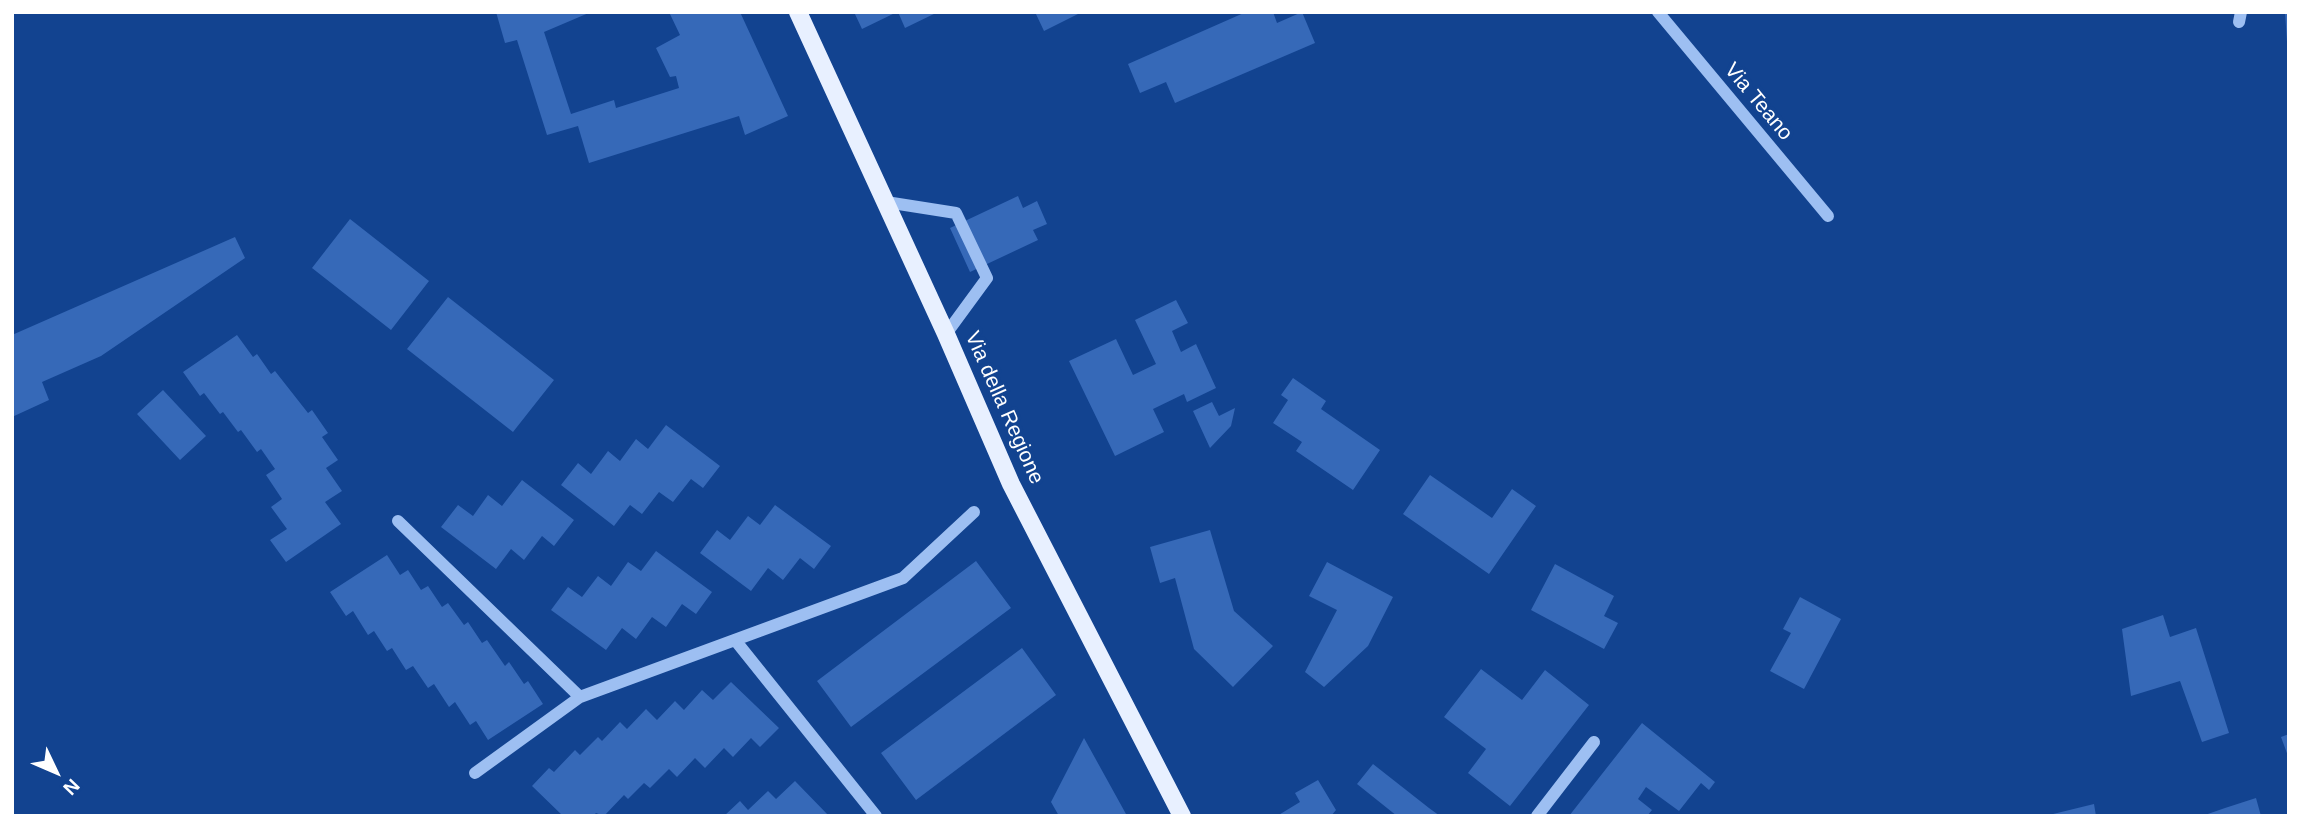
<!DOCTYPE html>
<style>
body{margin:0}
#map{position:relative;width:2301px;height:828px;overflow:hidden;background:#124390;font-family:Arial,sans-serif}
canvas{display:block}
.frame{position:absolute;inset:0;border:14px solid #fff;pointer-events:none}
.north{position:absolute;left:21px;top:737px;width:70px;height:70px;-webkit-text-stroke:5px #124390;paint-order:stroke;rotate:134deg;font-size:19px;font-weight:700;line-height:28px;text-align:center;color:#fff}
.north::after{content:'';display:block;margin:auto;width:24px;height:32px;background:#fff;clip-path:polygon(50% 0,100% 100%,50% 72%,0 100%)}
</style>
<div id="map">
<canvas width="2301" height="828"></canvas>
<div class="frame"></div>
<div class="north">N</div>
</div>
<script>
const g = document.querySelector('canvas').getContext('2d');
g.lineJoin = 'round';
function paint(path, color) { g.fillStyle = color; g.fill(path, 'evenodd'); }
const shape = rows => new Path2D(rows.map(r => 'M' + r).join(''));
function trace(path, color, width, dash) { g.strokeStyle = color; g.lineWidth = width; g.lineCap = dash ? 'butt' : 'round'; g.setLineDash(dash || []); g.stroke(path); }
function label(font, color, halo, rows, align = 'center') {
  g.font = font + ' Arial,sans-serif'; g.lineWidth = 7; g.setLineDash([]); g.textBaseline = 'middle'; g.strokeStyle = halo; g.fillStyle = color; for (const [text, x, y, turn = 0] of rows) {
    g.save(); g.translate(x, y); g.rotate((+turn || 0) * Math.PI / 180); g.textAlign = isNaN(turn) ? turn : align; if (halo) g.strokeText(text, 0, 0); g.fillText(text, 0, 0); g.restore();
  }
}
paint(shape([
 [496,12,591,12,544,32,571,114,614,100,616,108,679,88,676,76,670,77,656,48,680,35,669,12,740,12,788,116,745,135,739,116,589,163,578,126,547,135,517,40,505,43],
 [854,12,897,12,862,29],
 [898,12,938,12,905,28],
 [1035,12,1082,12,1044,31],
 [1246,12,1273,12,1277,23,1302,12,1315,43,1175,103,1166,82,1140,93,1128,64],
 [2285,12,2289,12,2289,41,2287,42],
 [1018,196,1023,208,1037,201,1047,224,1033,230,1038,240,970,272,950,228],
 [350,219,429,281,391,330,312,268],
 [235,237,245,258,101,356,42,382,49,400,12,417,12,335],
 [448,297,554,380,513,432,407,349],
 [1176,300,1188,323,1172,331,1181,352,1196,344,1216,388,1187,402,1184,394,1153,409,1164,432,1115,456,1069,361,1116,339,1133,375,1156,364,1135,320],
 [237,335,253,357,257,354,271,374,275,371,308,413,312,410,328,433,322,437,338,460,326,468,342,491,325,502,341,524,286,562,270,540,287,529,271,507,282,499,266,475,275,469,261,449,257,452,241,430,238,432,223,412,220,414,204,393,200,396,183,372],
 [1293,378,1326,401,1321,409,1380,450,1353,490,1296,451,1302,442,1273,423,1288,400,1281,395],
 [163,390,206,436,180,460,137,414],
 [1212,402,1219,416,1235,408,1231,426,1210,448,1193,411],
 [666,425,720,466,703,488,691,479,673,502,659,492,642,514,630,505,614,526,561,485,578,463,591,474,608,451,620,461,636,439,648,449],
 [1430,475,1492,518,1512,489,1536,506,1489,574,1403,514],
 [522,480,574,520,554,546,542,536,524,560,511,549,496,569,441,527,458,505,473,516,488,495,502,506],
 [775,505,831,546,814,569,800,558,783,580,768,568,751,591,700,553,717,530,730,540,748,516,760,525],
 [1210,530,1234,611,1273,646,1233,687,1194,649,1175,578,1160,583,1150,547],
 [656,551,712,592,696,614,682,604,666,627,652,617,636,639,622,628,606,650,551,610,568,587,582,597,598,576,611,586,628,562,641,571],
 [387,555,400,575,408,570,421,590,428,586,442,607,448,603,464,625,468,622,482,643,487,640,505,666,509,662,524,684,528,681,543,704,488,740,476,721,470,725,455,702,449,707,434,684,428,688,413,666,406,670,392,648,387,651,374,631,368,635,353,611,346,616,330,592],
 [976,561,1011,608,851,727,817,681],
 [1327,562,1393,597,1368,646,1324,687,1305,672,1337,610,1309,596],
 [1555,564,1614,596,1604,616,1618,623,1604,649,1531,610],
 [1800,597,1841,619,1804,689,1770,671,1791,633,1783,629],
 [2163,615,2170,637,2196,628,2229,733,2202,742,2180,681,2131,696,2122,629],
 [1022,648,1056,695,916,800,881,753],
 [1481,669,1522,700,1545,670,1589,705,1510,806,1468,773,1486,749,1444,717],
 [731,682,779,728,760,747,751,738,733,757,724,748,705,768,695,758,677,777,669,769,650,788,644,783,628,799,624,795,604,816,596,813,593,816,563,816,532,786,549,768,554,772,575,750,580,755,598,737,602,741,620,722,627,729,646,709,657,720,675,701,684,710,702,690,713,700],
 [1642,723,1715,782,1709,790,1701,783,1679,811,1646,787,1638,799,1652,810,1647,816,1569,816],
 [2289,734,2289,756,2288,756,2281,737],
 [1084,738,1126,814,1127,816,1059,816,1051,802],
 [1373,764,1429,808,1440,816,1397,816,1357,784],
 [1318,780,1336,810,1331,816,1277,816,1300,802,1295,793],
 [795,781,829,816,724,816,740,801,748,810,768,791,776,799],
 [2256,798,2261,816,2202,816,2225,808],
 [2094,804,2096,816,2049,816,2049,815]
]), '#3669b8');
trace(shape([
 [1658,12,1828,216],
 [2239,22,2241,12],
 [886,202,956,213,987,278,946,334],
 [398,521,580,697],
 [735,640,876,816],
 [475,773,580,697,903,578,974,512],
 [1537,816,1594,742]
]), '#9dbff2', 12);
trace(shape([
 [798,12,946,334,1011,484,1182,816]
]), '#e8f0ff', 18);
label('21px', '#fff', '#124390', [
 ["Via Teano",1758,102,50],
 ["Via della Regione",1004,408,66]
]);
</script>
